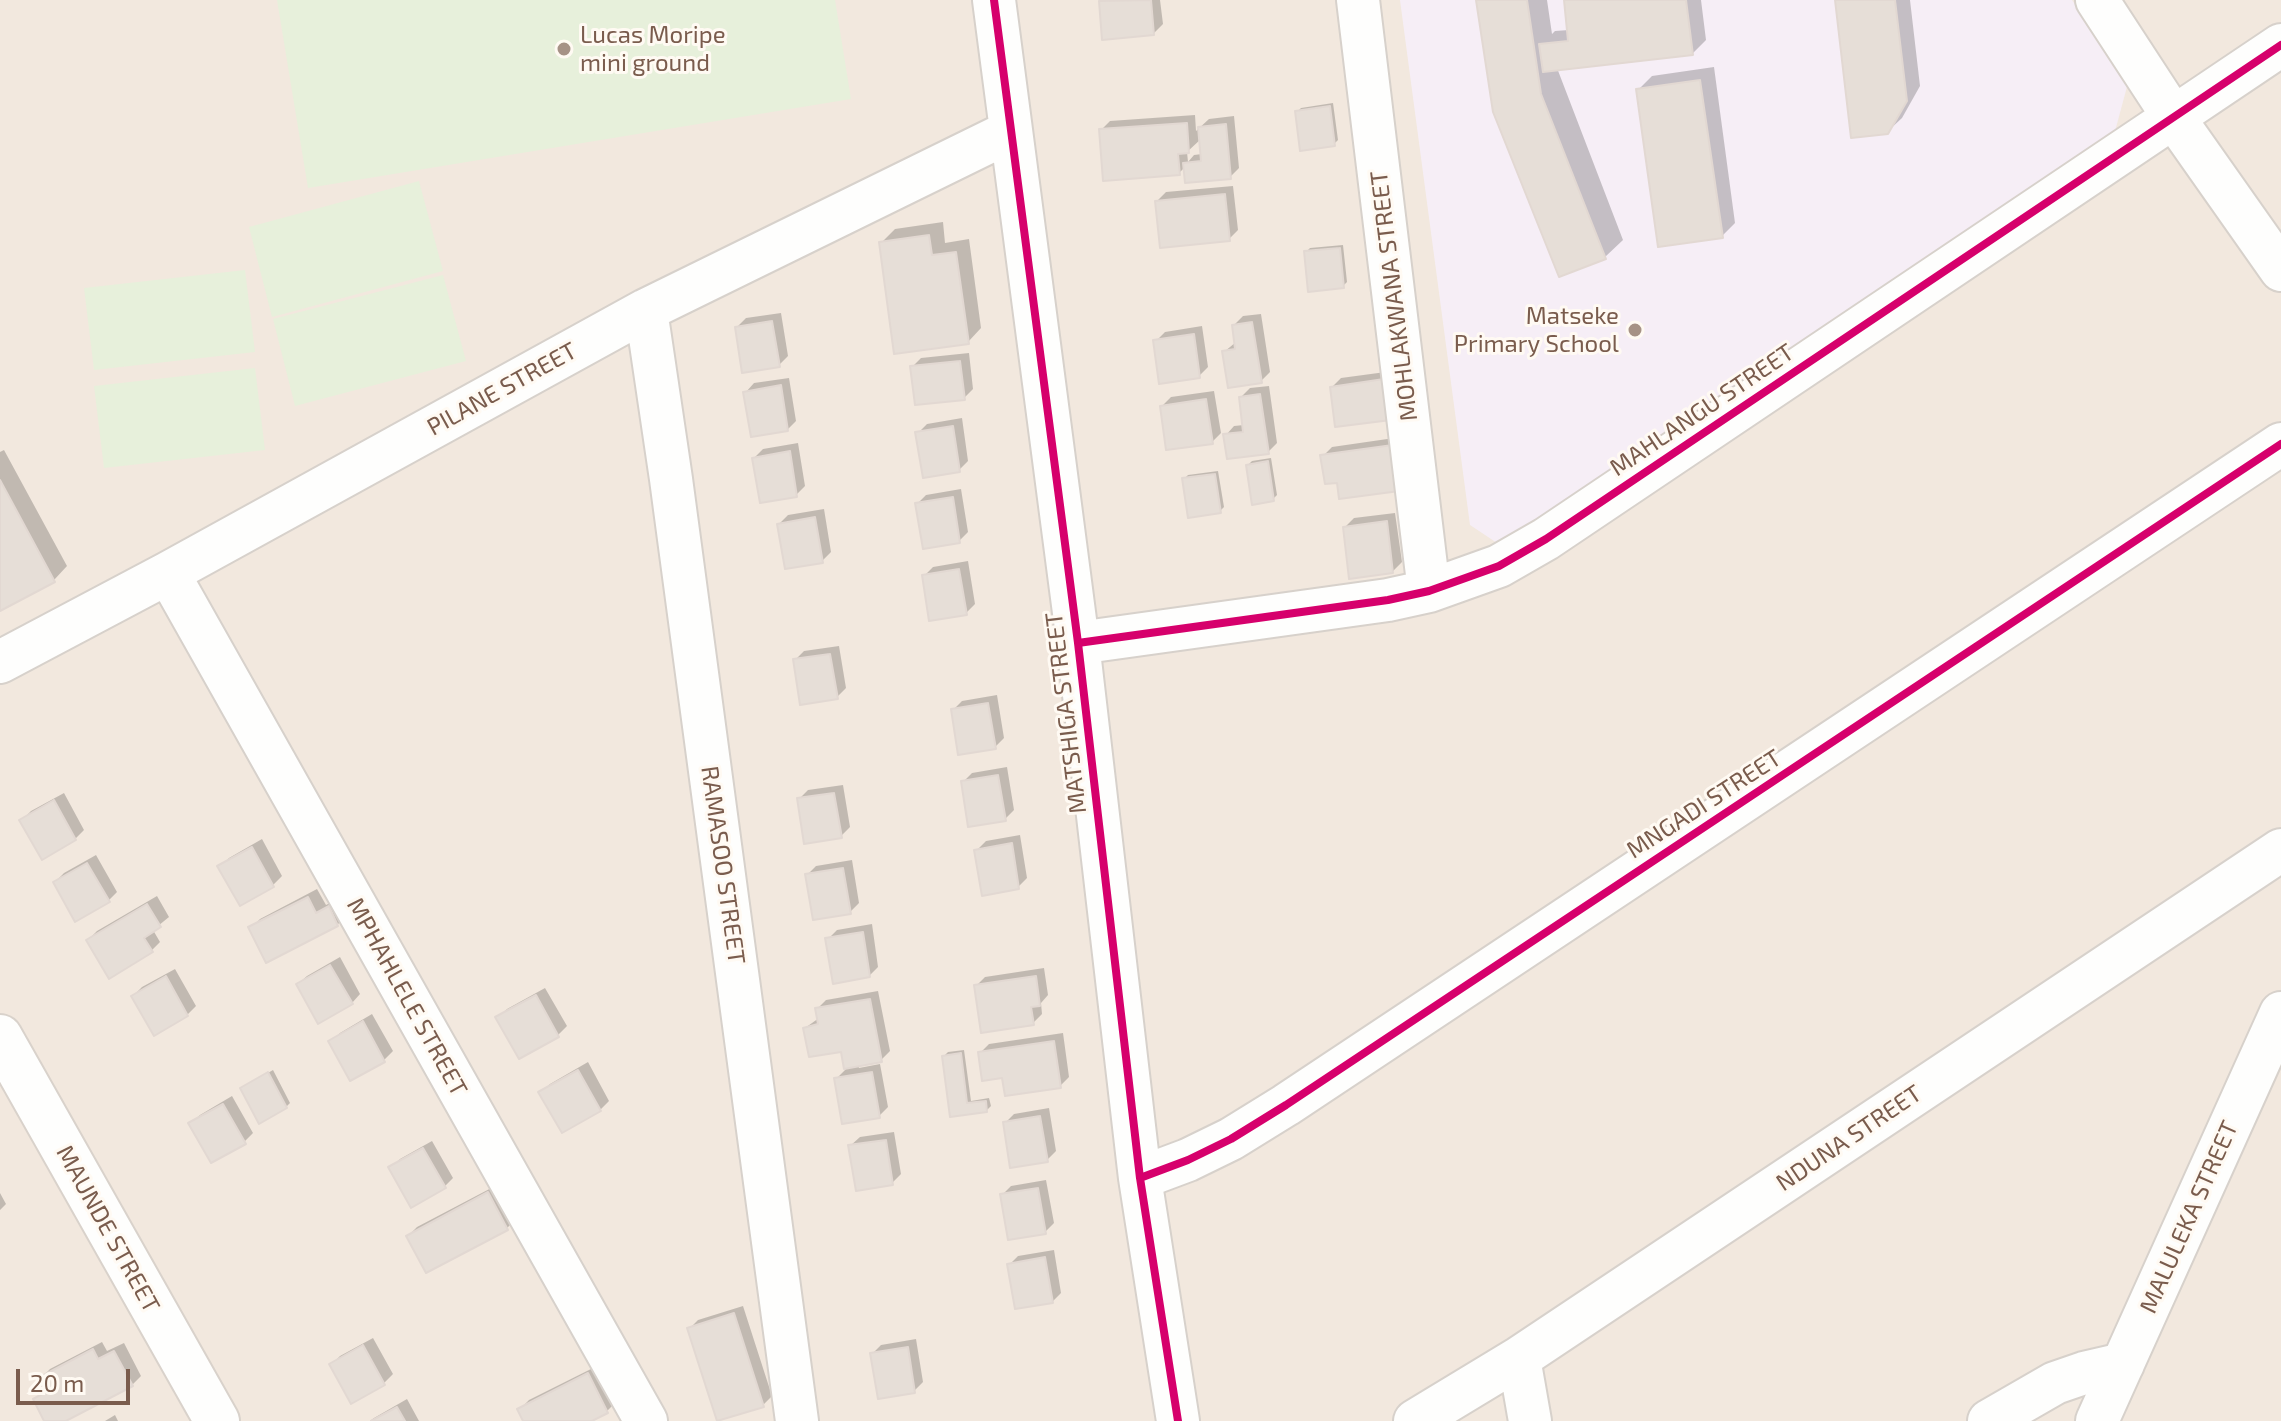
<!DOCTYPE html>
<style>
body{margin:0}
#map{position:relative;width:2281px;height:1421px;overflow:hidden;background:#f9f5f0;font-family:"Exo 2",sans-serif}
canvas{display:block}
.scale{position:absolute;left:16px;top:1369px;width:114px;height:36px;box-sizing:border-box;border:4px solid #7a5c4d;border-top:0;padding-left:10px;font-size:24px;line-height:28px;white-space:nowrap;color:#7a5c4d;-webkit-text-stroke:6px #fffaf3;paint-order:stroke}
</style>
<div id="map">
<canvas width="2281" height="1421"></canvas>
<div class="scale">20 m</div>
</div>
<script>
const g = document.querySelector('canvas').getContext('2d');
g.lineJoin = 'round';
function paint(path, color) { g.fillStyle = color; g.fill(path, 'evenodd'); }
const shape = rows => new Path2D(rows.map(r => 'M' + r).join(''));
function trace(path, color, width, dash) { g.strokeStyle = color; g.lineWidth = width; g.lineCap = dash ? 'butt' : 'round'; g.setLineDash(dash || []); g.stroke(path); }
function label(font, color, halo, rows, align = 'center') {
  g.font = font + ' "Exo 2",sans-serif'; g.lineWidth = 6; g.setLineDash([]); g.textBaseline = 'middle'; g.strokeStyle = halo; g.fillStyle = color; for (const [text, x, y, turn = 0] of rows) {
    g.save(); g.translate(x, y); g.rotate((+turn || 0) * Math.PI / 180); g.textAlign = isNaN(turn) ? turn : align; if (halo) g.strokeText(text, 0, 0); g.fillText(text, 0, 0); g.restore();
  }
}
paint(shape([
 [0,0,2281,0,2281,1421,0,1421]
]), '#f2e8de');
paint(shape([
 [1400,0,2072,0,2128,83,2114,135,1503,547,1470,525]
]), '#f6eef6');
paint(shape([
 [277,0,835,0,851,99,308,188],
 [419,181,443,271,272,317,249,227],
 [245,270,255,352,94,370,84,288],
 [443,275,466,361,295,406,273,319],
 [255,368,265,450,104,468,94,386]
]), '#e7f0db');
paint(shape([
 [1103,0,1160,0,1163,24,1154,33,1101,2],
 [1478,0,1547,0,1552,34,1555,31,1569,30,1566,0,1701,0,1706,40,1692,54,1557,68,1623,240,1605,257],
 [1837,0,1910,0,1920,86,1902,118,1887,132],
 [1714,67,1735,223,1722,236,1638,90,1652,76],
 [1333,103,1338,140,1334,144,1297,112,1301,108],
 [1195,115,1196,131,1209,119,1234,116,1239,168,1230,177,1186,166,1179,173,1101,130,1110,121],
 [1201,139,1202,154,1194,155,1188,162,1187,152],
 [1233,186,1238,230,1229,239,1157,201,1166,192],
 [943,222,945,243,969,239,981,328,968,342,882,242,895,229],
 [1343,245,1347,282,1343,286,1306,252,1310,248],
 [781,313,788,356,779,365,737,327,746,318],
 [1261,314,1270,372,1261,381,1224,352,1236,342,1234,325,1243,316],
 [1202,326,1208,367,1199,376,1156,341,1165,332],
 [969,353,973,389,964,398,912,367,921,358],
 [1393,371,1337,425,1332,387,1341,378],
 [789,378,796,421,787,430,746,392,754,383],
 [1269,386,1277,443,1268,452,1226,435,1234,426,1244,425,1241,397,1250,388],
 [1214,391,1221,433,1212,442,1162,406,1171,397],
 [962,418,968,461,959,470,918,433,927,424],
 [1408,436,1339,481,1323,456,1332,447],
 [798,443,805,486,796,495,754,458,763,449],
 [4,450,67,566,54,580,0,609,0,452],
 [1271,458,1277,495,1273,499,1248,465,1252,461],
 [1218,471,1224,507,1220,511,1184,479,1188,475],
 [961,489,968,532,959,541,917,504,926,495],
 [824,509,831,552,822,561,779,524,788,515],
 [1395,513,1402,562,1393,571,1345,527,1354,518],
 [968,561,975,604,966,613,924,576,933,567],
 [839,646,846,688,837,697,795,660,804,651],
 [997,695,1004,738,995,747,953,710,962,701],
 [1007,767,1014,810,1005,819,963,782,972,773],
 [843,785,850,827,841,836,799,799,808,790],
 [64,793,84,830,75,839,22,820,31,811],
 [1020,835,1027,878,1018,887,977,850,986,841],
 [262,839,282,876,273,885,241,903,220,867,229,858],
 [96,855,117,892,108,901,55,882,64,873],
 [852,860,859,903,850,912,807,875,816,866],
 [317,889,326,905,338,899,346,916,337,925,251,928,260,919],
 [157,896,169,917,153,930,160,942,151,951,88,940,97,931],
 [872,924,878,967,869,976,828,939,837,930],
 [340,957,360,994,352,1003,298,984,307,976],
 [1044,968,1048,995,1041,1003,1042,1014,1033,1023,976,986,985,977],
 [175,969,196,1006,187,1015,133,996,142,987],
 [545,988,567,1026,558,1035,498,1018,507,1009],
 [878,991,890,1051,881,1060,858,1064,859,1068,880,1064,888,1107,879,1116,836,1079,846,1069,842,1049,805,1028,819,1018,817,1009,826,1000],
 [372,1014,393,1051,384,1060,331,1042,340,1033],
 [1063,1033,1069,1077,1060,1086,1004,1076,980,1053,989,1044],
 [964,1050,971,1101,989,1098,991,1106,987,1110,952,1115,944,1056,948,1052],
 [588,1062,609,1101,600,1110,541,1092,550,1084],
 [273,1070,290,1103,286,1107,242,1088],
 [232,1096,253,1133,244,1142,191,1123,200,1115],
 [1049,1108,1056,1151,1047,1160,1005,1123,1014,1114],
 [894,1132,901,1174,892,1183,850,1146,860,1137],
 [432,1141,453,1178,444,1187,391,1168,400,1159],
 [1046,1180,1054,1223,1045,1232,1002,1195,1011,1186],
 [497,1185,516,1219,507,1228,408,1236,417,1227],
 [0,1193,6,1204,0,1210],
 [1054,1250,1061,1293,1052,1302,1009,1265,1018,1256],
 [743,1306,772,1396,763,1405,689,1329,698,1320],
 [373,1338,393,1374,384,1383,352,1401,331,1365,340,1356],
 [916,1339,923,1382,914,1391,872,1354,881,1345],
 [102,1342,107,1351,124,1343,141,1376,132,1385,61,1421,47,1421,36,1399,47,1389,41,1378,50,1369],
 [597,1366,616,1402,607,1411,588,1421,526,1421,520,1409,529,1400],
 [407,1399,419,1421,370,1421,374,1418],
 [115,1415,118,1421,105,1421]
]), '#0003');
const building = shape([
 [1151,0,1154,35,1102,40,1099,1,1151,0],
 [1476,0,1527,0,1541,94,1606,259,1559,277,1493,112,1476,0],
 [1564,0,1686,0,1693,55,1543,72,1539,44,1568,41,1564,0],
 [1835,0,1895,0,1907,101,1888,134,1851,138,1835,0],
 [1700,80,1723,238,1658,247,1636,89,1700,80],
 [1330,106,1335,146,1300,151,1295,111,1330,106],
 [1187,123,1189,153,1178,154,1180,175,1103,181,1099,129,1187,123],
 [1226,124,1231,179,1185,183,1183,163,1201,161,1198,127,1226,124],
 [1225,194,1230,241,1160,248,1155,201,1225,194],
 [929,235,932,255,956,252,969,344,894,354,879,242,929,235],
 [1340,248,1344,288,1308,292,1304,251,1340,248],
 [772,321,780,367,742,373,735,327,772,321],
 [1252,322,1262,383,1228,388,1222,351,1235,349,1232,325,1252,322],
 [1194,334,1200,378,1159,384,1153,340,1194,334],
 [960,361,965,400,915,405,910,366,960,361],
 [1384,379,1391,420,1335,427,1330,387,1384,379],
 [781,385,788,431,751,437,743,392,781,385],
 [1260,394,1269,454,1227,459,1223,434,1243,432,1239,397,1260,394],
 [1206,399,1213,444,1166,450,1160,406,1206,399],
 [953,426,960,472,923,478,915,432,953,426],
 [1400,444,1407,490,1339,499,1337,483,1325,484,1320,455,1400,444],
 [790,451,797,497,760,503,752,458,790,451],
 [1268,461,1274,501,1252,505,1246,465,1268,461],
 [1215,474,1221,513,1188,518,1182,478,1215,474],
 [0,480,55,582,0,611,0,480],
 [953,497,960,543,923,549,915,503,953,497],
 [815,517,823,563,785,569,777,524,815,517],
 [1387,521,1393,573,1349,579,1343,527,1387,521],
 [959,569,967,615,929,621,922,575,959,569],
 [830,654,838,699,800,705,793,659,830,654],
 [988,703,996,749,958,755,951,709,988,703],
 [998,775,1006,821,968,827,961,781,998,775],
 [834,793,842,838,804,844,797,798,834,793],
 [54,800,76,840,42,860,19,820,54,800],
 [1012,843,1019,889,982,896,974,850,1012,843],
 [252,847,274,887,240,906,217,866,252,847],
 [87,863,110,902,75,922,53,882,87,863],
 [843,868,851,914,813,920,805,874,843,868],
 [308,897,316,913,329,906,338,926,266,963,248,927,308,897],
 [147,904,161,927,144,938,153,952,109,979,86,940,147,904],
 [863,932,870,977,833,984,825,938,863,932],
 [330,965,353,1004,318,1024,296,984,330,965],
 [166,976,188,1016,154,1036,131,996,166,976],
 [1036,976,1040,1006,1031,1007,1034,1025,981,1033,974,985,1036,976],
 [536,995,559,1037,519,1059,495,1017,536,995],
 [870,999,882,1062,844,1069,841,1052,809,1057,803,1028,818,1024,815,1008,870,999],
 [363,1021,385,1062,350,1081,328,1041,363,1021],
 [1054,1041,1061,1088,1005,1096,1002,1078,982,1081,978,1052,1054,1041],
 [961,1053,967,1103,986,1101,987,1112,950,1117,942,1056,961,1053],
 [578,1070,601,1111,562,1133,538,1092,578,1070],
 [268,1072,287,1108,259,1124,240,1088,268,1072],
 [872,1072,880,1118,842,1124,834,1078,872,1072],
 [223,1104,246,1144,211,1163,188,1123,223,1104],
 [1040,1116,1048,1162,1010,1168,1003,1122,1040,1116],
 [886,1140,893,1185,856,1191,848,1145,886,1140],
 [423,1148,446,1188,411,1208,388,1167,423,1148],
 [1038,1188,1046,1234,1008,1240,1000,1194,1038,1188],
 [488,1192,508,1230,426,1273,406,1236,488,1192],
 [1045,1257,1053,1303,1015,1309,1007,1264,1045,1257],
 [734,1313,764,1407,717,1421,687,1328,734,1313],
 [363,1345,385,1385,351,1404,329,1364,363,1345],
 [908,1347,915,1393,878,1399,870,1353,908,1347],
 [93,1349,98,1359,114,1351,133,1386,66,1421,44,1421,33,1399,46,1392,38,1378,93,1349],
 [588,1373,608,1413,592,1421,523,1421,517,1409,588,1373],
 [397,1407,405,1421,371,1421,397,1407]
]);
paint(building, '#e6ded7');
trace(building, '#e2d8d2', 2);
const street = shape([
 [994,0,1078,643,1140,1178,1178,1421],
 [1358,0,1429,591],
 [2097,0,2174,118,2281,270],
 [646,310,671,479,797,1421],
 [168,573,646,1421],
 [1078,643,1388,600,1429,591,1499,566,1546,539,2281,45],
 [0,662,168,573,646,310,1011,131],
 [1140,1178,1188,1160,1231,1139,1286,1105,2281,444],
 [1519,1358,1530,1421],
 [1415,1421,1519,1358,2281,850],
 [1989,1421,2055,1383,2084,1373,2123,1364],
 [2097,1421,2281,1013]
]);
const secondary = shape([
 [0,1037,217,1421]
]);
trace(street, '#d7d1cb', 46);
trace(secondary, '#d9d2cb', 48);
trace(street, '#fefefd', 42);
trace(secondary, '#fefefd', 44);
trace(shape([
 [994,0,1078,643,1140,1178,1178,1421],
 [1078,643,1388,600,1429,591,1499,566,1546,539,2281,45],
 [1140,1178,1188,1160,1231,1139,1286,1105,2281,444]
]), '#d6006c', 8);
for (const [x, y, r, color] of [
 [564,49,8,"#a69286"],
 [1635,330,8,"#a69286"]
]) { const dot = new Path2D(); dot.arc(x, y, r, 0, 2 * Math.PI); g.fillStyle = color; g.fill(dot); trace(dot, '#fffaf3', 3); }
label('24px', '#7a5c4d', '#fffaf3', [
 ["Lucas Moripe",580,35],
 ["mini ground",580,63],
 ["Matseke",1619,316,"right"],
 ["Primary School",1619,344,"right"]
], 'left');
label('24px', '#7a5c4d', '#fffaf3', [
 ["MOHLAKWANA STREET",1394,296,-97],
 ["PILANE STREET",502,389,-29],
 ["MAHLANGU STREET",1702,410,-34],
 ["MATSHIGA STREET",1066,713,-97],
 ["MNGADI STREET",1704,804,-33],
 ["RAMASOO STREET",723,865,82],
 ["MPHAHLELE STREET",407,997,61],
 ["NDUNA STREET",1849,1138,-34],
 ["MALULEKA STREET",2189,1217,-66],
 ["MAUNDE STREET",108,1229,61]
]);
</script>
